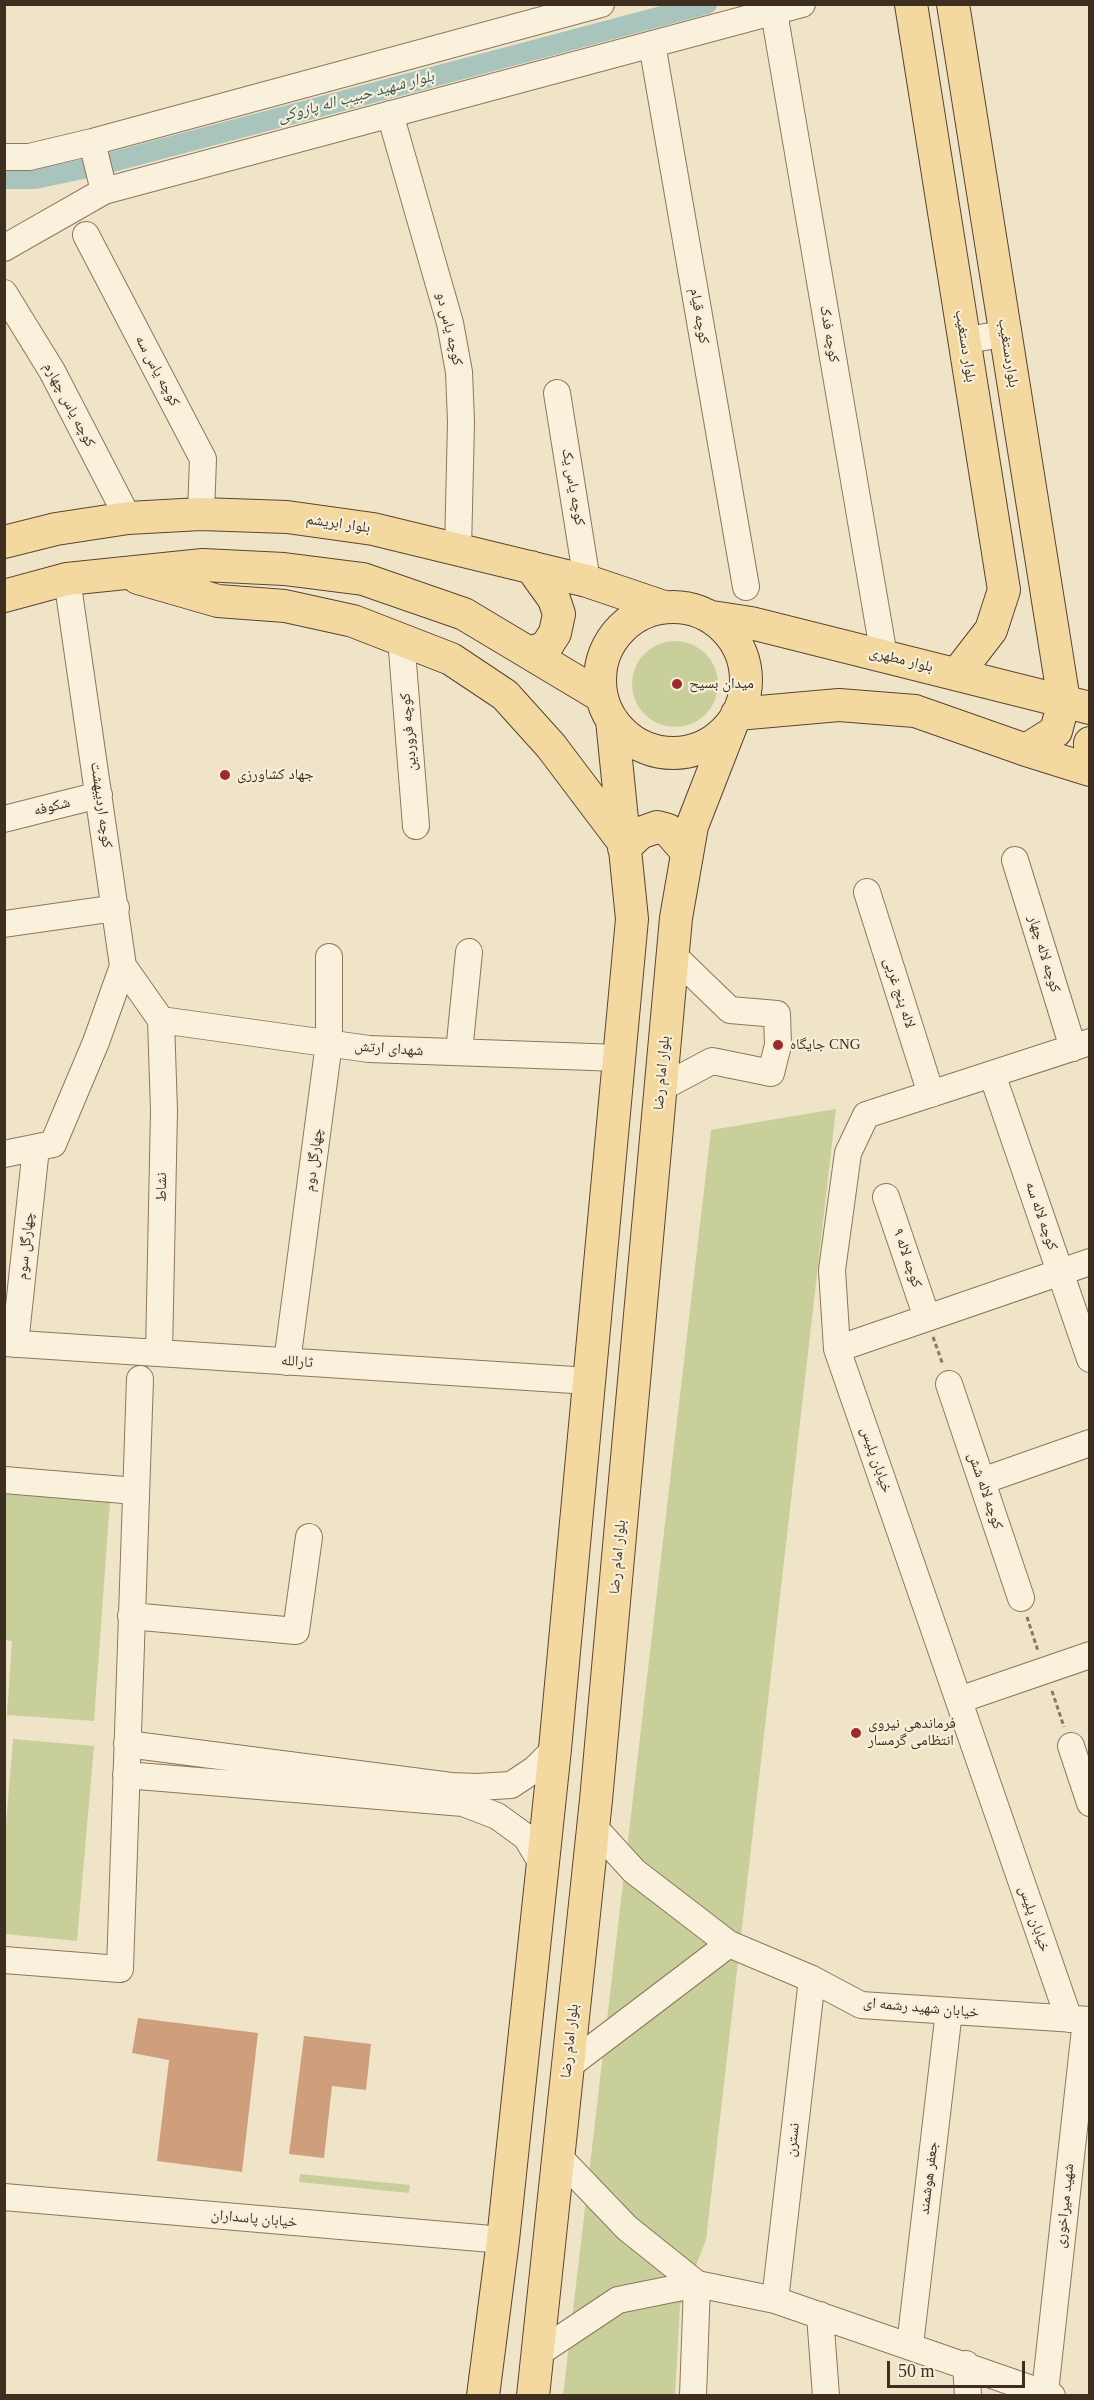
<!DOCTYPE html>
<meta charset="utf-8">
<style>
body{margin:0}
#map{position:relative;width:1094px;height:2400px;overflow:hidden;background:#f0e4c8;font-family:"Times New Roman",serif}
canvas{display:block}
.frame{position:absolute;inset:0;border:6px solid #3d2e20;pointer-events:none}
.scale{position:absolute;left:887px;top:2361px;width:138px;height:27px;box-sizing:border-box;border:3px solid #3d2e20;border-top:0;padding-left:8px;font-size:18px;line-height:21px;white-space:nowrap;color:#3d2e20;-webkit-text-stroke:4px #f7eed8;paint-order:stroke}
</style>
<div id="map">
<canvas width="1094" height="2400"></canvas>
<div class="frame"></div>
<div class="scale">50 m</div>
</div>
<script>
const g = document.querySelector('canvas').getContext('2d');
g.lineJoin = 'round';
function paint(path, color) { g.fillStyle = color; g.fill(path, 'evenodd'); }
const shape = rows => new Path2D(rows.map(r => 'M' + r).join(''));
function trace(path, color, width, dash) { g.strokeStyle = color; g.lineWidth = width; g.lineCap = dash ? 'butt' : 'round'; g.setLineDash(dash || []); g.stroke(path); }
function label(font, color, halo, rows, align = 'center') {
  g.font = font + ' "Times New Roman","Noto Naskh Arabic",serif'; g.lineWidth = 4.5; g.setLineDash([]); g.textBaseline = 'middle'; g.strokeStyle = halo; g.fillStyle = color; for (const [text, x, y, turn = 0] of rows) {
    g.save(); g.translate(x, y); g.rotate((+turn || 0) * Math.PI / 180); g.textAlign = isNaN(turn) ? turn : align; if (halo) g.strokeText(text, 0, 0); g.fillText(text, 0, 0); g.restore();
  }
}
paint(shape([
 '632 684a43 43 0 1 1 86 0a43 43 0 1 1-86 0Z',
 [836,1109,706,2240,680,2306,675,2395,563,2396,711,1130],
 [5,1494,110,1502,94,1721,7,1715,12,1641,5,1640],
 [13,1739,94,1746,77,1941,5,1934,5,1836],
 [300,2174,410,2185,409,2193,299,2182]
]), '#c9cf9b');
trace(shape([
 [4,179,35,179,97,166,707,4]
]), '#a9c4bc', 20);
paint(shape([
 [138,2018,258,2033,242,2172,157,2161,169,2060,132,2053],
 [304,2036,371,2044,366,2090,332,2086,324,2158,289,2154]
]), '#cf9f7d');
const minor = shape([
 [774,12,884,656],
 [652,44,746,587],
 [390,114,450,323,459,372,461,422,458,550],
 [92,142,104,191],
 [4,157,29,157,92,142,601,4],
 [86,235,203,459,201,514],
 [4,248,104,191,802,4],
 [4,293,52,371,128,518],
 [965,340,1005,334],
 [557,393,587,581],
 [67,579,123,966,161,1020],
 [401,638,416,826],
 [4,819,99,795],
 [1015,860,1073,1048],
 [867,892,931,1094],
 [4,924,116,908],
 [161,1020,369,1049,619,1058],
 [459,1052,469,952],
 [992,1074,1090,1359],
 [661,1088,712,1061,771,1073,778,1045,777,1014,730,1010,673,955],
 [4,1154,53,1144,96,1042,123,966],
 [886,1197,927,1318],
 [4,1343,589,1381],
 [15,1344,36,1148],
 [837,1349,1090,1262],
 [159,1353,164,1111,161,1020],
 [287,1362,329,1043,329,957],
 [949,1384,1021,1598],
 [4,1480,136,1491],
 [982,1481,1090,1443],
 [131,1616,296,1631,309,1537],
 [959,1700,1090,1655],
 [127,1744,451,1786,477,1787,511,1785,535,1769,555,1749],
 [1071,1746,1090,1803],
 [126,1775,463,1803,497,1816,526,1837,543,1865],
 [593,1826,634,1871,729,1944,812,1979,861,2005,1090,2020],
 [4,1960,120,1969,140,1379],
 [1069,2019,837,1349,832,1270,848,1153,866,1115,1090,1042],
 [567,2067,729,1944],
 [4,2197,503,2240],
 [775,2300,812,1979],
 [820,2315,826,2396],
 [910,2345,949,2011],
 [537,2354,618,2300,697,2284,627,2228,558,2156],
 [966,2364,968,2396],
 [1045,2392,1086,2020],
 [693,2396,697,2284,775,2300,1052,2396]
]);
const major = shape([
 [911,4,1004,590,991,630,957,674],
 [953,4,1064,701,1056,731,1026,750],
 [4,542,56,529,128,518,201,514,287,517,373,529,587,581,664,607],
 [138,578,218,601,285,606,353,621,451,659,505,695,551,746,622,840],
 [4,596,67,579,203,565,284,569,363,579,464,614,601,696],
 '600 680a73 73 0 1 1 146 0a73 73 0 1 1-146 0Z',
 [712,617,751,623,1090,708],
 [530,653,546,647,555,633,559,614,554,599,531,567],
 [737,714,839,705,915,711,1026,750,1090,770],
 [1090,743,1090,746],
 [624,848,640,833,657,827,668,830,687,852],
 [483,2396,503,2240,555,1749,632,919,612,720],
 [533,2396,596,1800,676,918,692,826,731,726]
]);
trace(minor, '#8d765c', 28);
trace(major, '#5b4430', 34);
trace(shape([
 [933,1337,943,1365],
 [1027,1617,1038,1651],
 [1052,1691,1064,1727]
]), '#8d765c', 3, [4.5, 3]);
trace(minor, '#faf1dc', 26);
trace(major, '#f3d9a0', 32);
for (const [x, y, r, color] of [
 [677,684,6,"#9e2a2b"],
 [225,775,6,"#9e2a2b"],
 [778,1045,6,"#9e2a2b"],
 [856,1733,6,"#9e2a2b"]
]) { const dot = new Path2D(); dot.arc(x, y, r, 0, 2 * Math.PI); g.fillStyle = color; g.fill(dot); trace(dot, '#f7eed8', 2); }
label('15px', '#3d2e20', '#f7eed8', [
 ["کوچه قیام",699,316,80],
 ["کوچه یاس دو",449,329,77],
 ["کوچه فدک",829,334,80],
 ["بلوار دستغیب",965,346,81],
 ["بلواردستغیب",1008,353,81],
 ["کوچه یاس سه",157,371,62],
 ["کوچه یاس چهارم",69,405,62],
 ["کوچه یاس یک",573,487,80],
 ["بلوار ابریشم",338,524,8],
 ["بلوار مطهری",901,660,14],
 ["کوچه فروردین",409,732,-95],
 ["کوچه اردیبهشت",101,805,82],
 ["شکوفه",52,807,-14],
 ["کوچه لاله چهار",1044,954,73],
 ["لاله پنج غربی",899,993,72],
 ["شهدای ارتش",389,1049,4],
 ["بلوار امام رضا",662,1073,-85],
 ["چهارگل دوم",314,1160,-82],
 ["نشاط",162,1187,-89],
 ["کوچه لاله سه",1041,1216,71],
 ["چهارگل سوم",26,1246,-84],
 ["کوچه لاله ۹",907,1258,71],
 ["ثارالله",297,1362,4],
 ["خیابان پلیس",876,1460,71],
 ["کوچه لاله شش",985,1491,71],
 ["بلوار امام رضا",618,1557,-85],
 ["خیابان پلیس",1034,1919,71],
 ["خیابان شهید رشمه ای",921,2008,5],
 ["بلوار امام رضا",570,2041,-84],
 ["نسترن",793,2140,-83],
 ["جعفر هوشمند",929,2178,-83],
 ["شهید میراخوری",1065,2206,-84],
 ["خیابان پاسداران",254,2219,5]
]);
label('15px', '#3d2e20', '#f7eed8', [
 ["میدان بسیح",689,684],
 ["جهاد کشاورزی",237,775],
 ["جایگاه CNG",790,1045],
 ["فرماندهی نیروی",868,1724],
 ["انتظامی گرمسار",868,1741]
], 'left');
label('italic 16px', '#2f5d5a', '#f7eed8', [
 ["بلوار شهید حبیب اله پازوکی",356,97,-15]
]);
</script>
